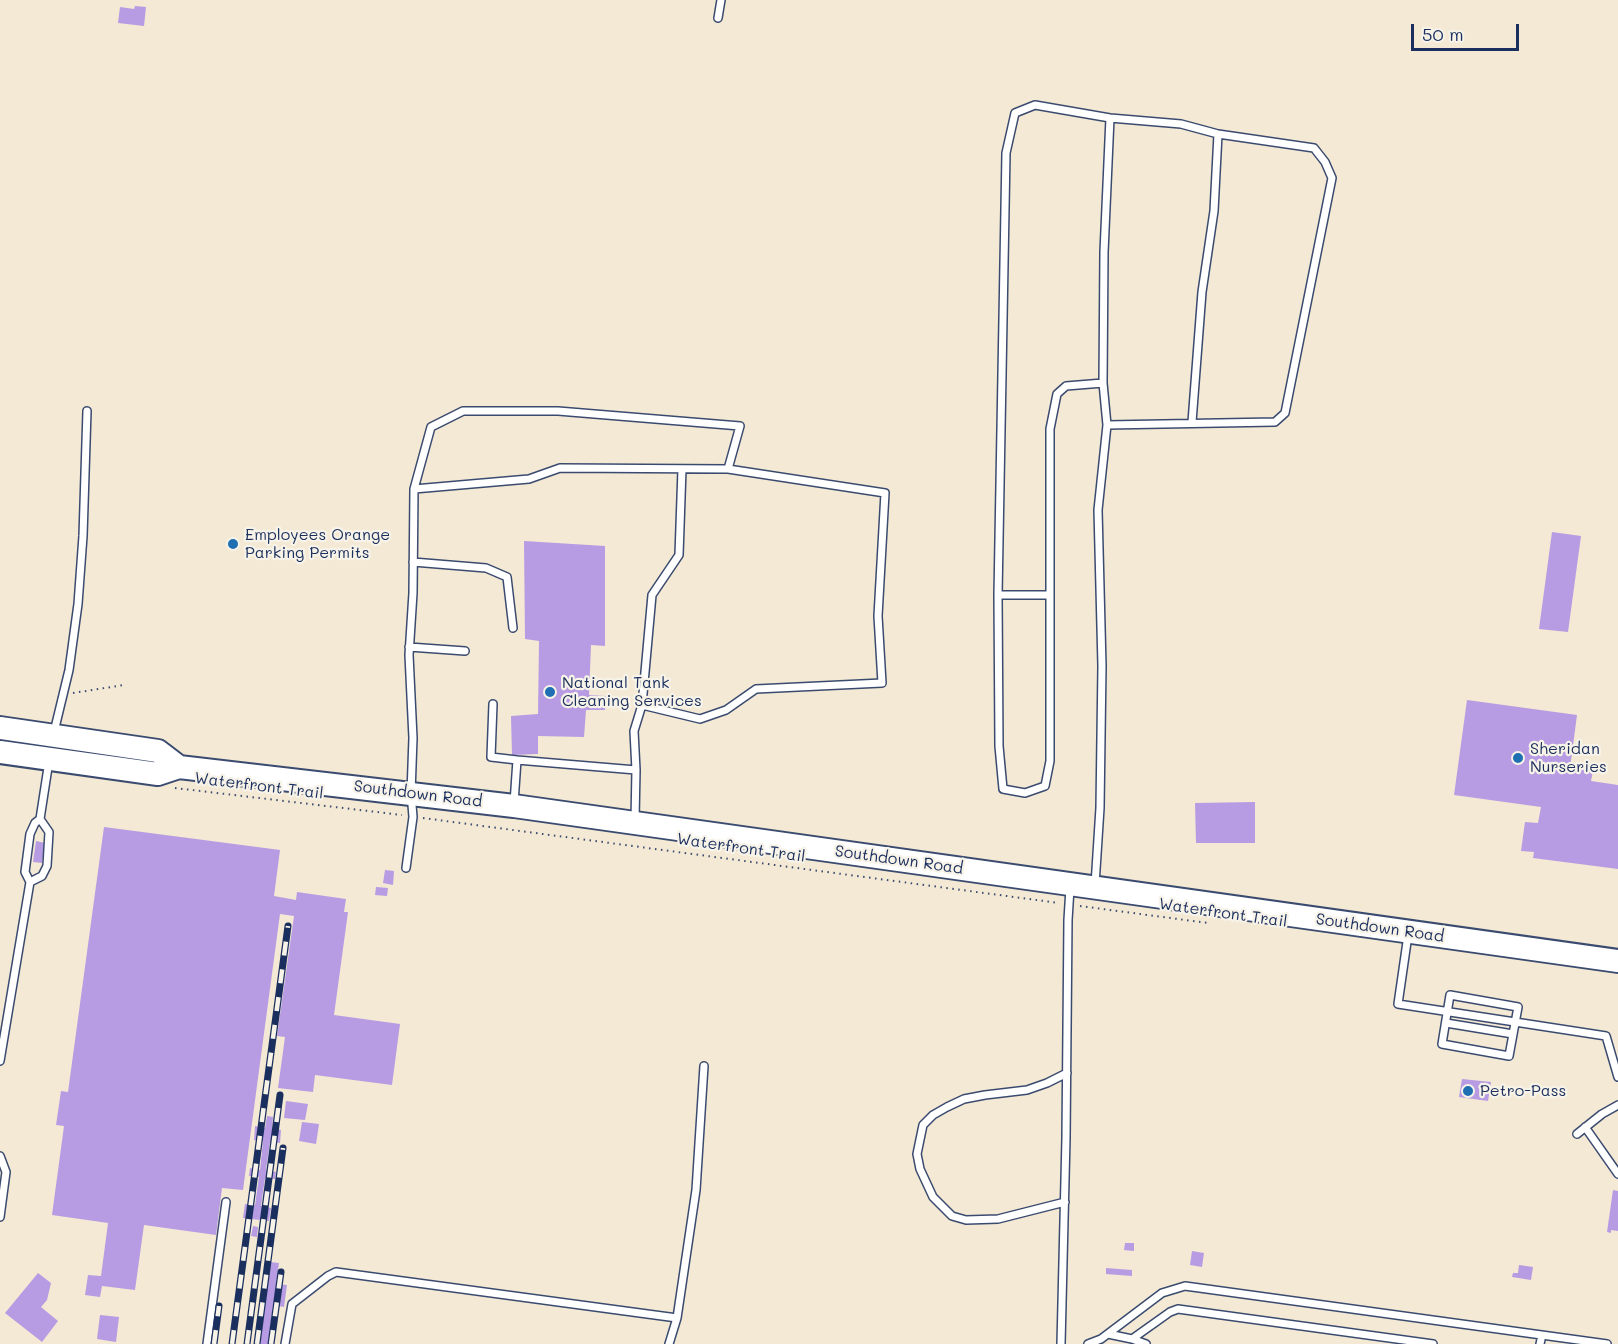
<!DOCTYPE html>
<style>
body{margin:0}
#map{position:relative;width:1618px;height:1344px;overflow:hidden;background:#f3e9d4;font-family:Mali,sans-serif}
canvas{display:block}
.scale{position:absolute;left:1411px;top:24px;width:108px;height:27px;box-sizing:border-box;border:3px solid #1b2f5e;border-top:0;padding-left:8px;font-size:18px;line-height:21px;white-space:nowrap;color:#1b2f5e;-webkit-text-stroke:4px #f7f3e8;paint-order:stroke}
</style>
<div id="map">
<canvas width="1618" height="1344"></canvas>
<div class="scale">50 m</div>
</div>
<script>
const g = document.querySelector('canvas').getContext('2d');
g.lineJoin = 'round';
function paint(path, color) { g.fillStyle = color; g.fill(path, 'evenodd'); }
const shape = rows => new Path2D(rows.map(r => 'M' + r).join(''));
function trace(path, color, width, dash) { g.strokeStyle = color; g.lineWidth = width; g.lineCap = dash ? 'butt' : 'round'; g.setLineDash(dash || []); g.stroke(path); }
function label(font, color, halo, rows, align = 'center') {
  g.font = font + ' Mali,sans-serif'; g.lineWidth = 4.5; g.setLineDash([]); g.textBaseline = 'middle'; g.strokeStyle = halo; g.fillStyle = color; for (const [text, x, y, turn = 0] of rows) {
    g.save(); g.translate(x, y); g.rotate((+turn || 0) * Math.PI / 180); g.textAlign = isNaN(turn) ? turn : align; if (halo) g.strokeText(text, 0, 0); g.fillText(text, 0, 0); g.restore();
  }
}
paint(shape([
 [135,6,146,7,144,26,118,23,120,7,134,9],
 [1552,532,1581,536,1568,632,1539,629],
 [524,541,605,546,605,646,591,645,589,695,606,696,605,710,586,710,584,737,538,736,538,754,512,755,511,716,538,714,539,641,525,639],
 [1467,700,1577,715,1570,768,1593,771,1591,781,1618,785,1618,869,1533,858,1534,852,1521,851,1525,822,1538,823,1541,807,1454,795],
 [1255,802,1255,843,1196,843,1195,803],
 [104,827,280,850,274,896,296,900,297,892,346,899,344,912,348,912,334,1015,400,1024,392,1085,315,1075,313,1092,278,1088,285,1037,277,1036,294,916,280,914,243,1190,222,1188,216,1235,144,1225,135,1290,102,1286,100,1297,85,1295,88,1275,101,1276,108,1223,52,1215,64,1126,56,1125,61,1091,68,1092],
 [36,841,45,843,42,863,33,862],
 [385,870,394,871,393,885,383,883],
 [376,887,388,888,387,896,375,895],
 [1462,1079,1491,1082,1488,1101,1459,1097],
 [286,1101,308,1104,305,1120,284,1118],
 [267,1116,273,1117,272,1128,281,1130,280,1143,270,1142,266,1170,276,1172,275,1179,265,1178,261,1206,271,1208,269,1221,243,1218,245,1204,255,1205,259,1177,249,1176,250,1168,260,1170,263,1141,254,1140,255,1126,265,1128],
 [302,1122,319,1124,316,1144,299,1141],
 [1613,1190,1618,1191,1618,1231,1611,1230,1611,1233,1607,1232],
 [253,1226,258,1227,257,1237,251,1236],
 [1125,1243,1134,1243,1134,1251,1124,1250],
 [1192,1251,1204,1253,1202,1267,1190,1265],
 [270,1262,279,1263,276,1284,287,1285,284,1307,273,1305,268,1344,260,1344],
 [1519,1265,1533,1267,1531,1280,1512,1277,1513,1273,1518,1273],
 [1106,1268,1132,1270,1132,1276,1106,1274],
 [38,1273,51,1283,47,1300,41,1307,58,1321,42,1342,5,1313],
 [100,1315,119,1317,116,1342,97,1339]
]), '#b79ce3');
const service = shape([
 [718,18,721,0],
 [1103,383,1066,386,1057,394,1050,429,1050,761,1045,786,1025,793,1003,789,999,746,998,595,1006,153,1015,113,1035,105,1110,118,1181,124,1218,134,1314,148,1325,162,1332,178,1285,413,1275,422,1107,425],
 [1192,422,1202,292,1214,211,1218,134],
 [682,469,679,555,652,595,642,705,700,719,726,710,756,689,882,683,878,616,885,493,728,469],
 [413,562,486,568,507,577,513,628],
 [998,595,1050,595],
 [409,647,465,651],
 [493,704,491,757,517,760],
 [54,732,69,670,78,604,83,536,87,411],
 [636,770,634,731,642,705],
 [514,803,517,760,636,770,635,820],
 [406,868,413,817,411,793,413,738,409,655,413,593,414,489,431,427,463,411,558,411,740,426,728,469,560,468,529,479,414,489],
 [30,882,42,876,47,866,49,832,40,819],
 [1095,885,1100,808,1102,666,1098,510,1107,425,1103,383,1104,252,1110,118],
 [1408,935,1398,1004,1606,1036,1618,1077],
 [1450,995,1518,1007,1509,1056,1442,1044,1450,995],
 [1446,1023,1513,1034],
 [0,1061,30,882,25,872,30,834,35,823,40,819,49,761],
 [1585,1127,1618,1174],
 [1577,1134,1602,1114,1618,1105],
 [0,1156,6,1172,0,1217],
 [1065,1202,998,1219,966,1220,952,1216,933,1197,920,1169,917,1154,923,1125,933,1115,947,1107,964,1099,985,1095,1027,1090,1047,1083,1067,1073],
 [1108,1334,1132,1339,1170,1312,1178,1309,1433,1344],
 [1132,1339,1146,1344],
 [207,1344,226,1202],
 [285,1344,292,1304,328,1276,336,1272,677,1318],
 [669,1344,677,1318,696,1190,704,1066],
 [1061,1344,1066,1138,1068,920,1070,888],
 [1088,1344,1101,1339,1162,1293,1185,1286,1607,1344],
 [1540,1344,1542,1335]
]);
const primary = shape([
 [0,728,158,751,179,767],
 [0,752,158,774,179,767,514,806,1618,961]
]);
trace(service, '#3b4b70', 10);
trace(primary, '#3b4b70', 26);
trace(shape([
 [73,693,124,685],
 [175,788,402,815],
 [423,818,1059,903],
 [1080,906,1208,923]
]), '#3b4b70', 2, [1.5, 4.5]);
trace(service, '#fff', 7);
trace(primary, '#fff', 22);
const rail = shape([
 [214,1344,219,1306],
 [232,1344,288,926],
 [247,1344,280,1095],
 [257,1344,283,1148],
 [271,1344,281,1272]
]);
trace(rail, '#1b2f5e', 7);
trace(rail, '#f7f3e8', 4.5, [14]);
for (const [x, y, r, color] of [
 [233,544,6,"#1f6fb2"],
 [550,692,6,"#1f6fb2"],
 [1518,758,6,"#1f6fb2"],
 [1468,1091,6,"#1f6fb2"]
]) { const dot = new Path2D(); dot.arc(x, y, r, 0, 2 * Math.PI); g.fillStyle = color; g.fill(dot); trace(dot, '#f7f3e8', 2); }
label('16px', '#1b2f5e', '#f7f3e8', [
 ["Employees Orange",245,535],
 ["Parking Permits",245,553],
 ["National Tank",562,683],
 ["Cleaning Services",562,701],
 ["Sheridan",1530,749],
 ["Nurseries",1530,767],
 ["Petro-Pass",1480,1091]
], 'left');
label('16px', '#1b2f5e', '#f7f3e8', [
 ["Waterfront Trail",259,786,7],
 ["Southdown Road",418,794,7],
 ["Waterfront Trail",741,848,8],
 ["Southdown Road",899,860,8],
 ["Waterfront Trail",1223,913,8],
 ["Southdown Road",1380,928,8]
]);
</script>
